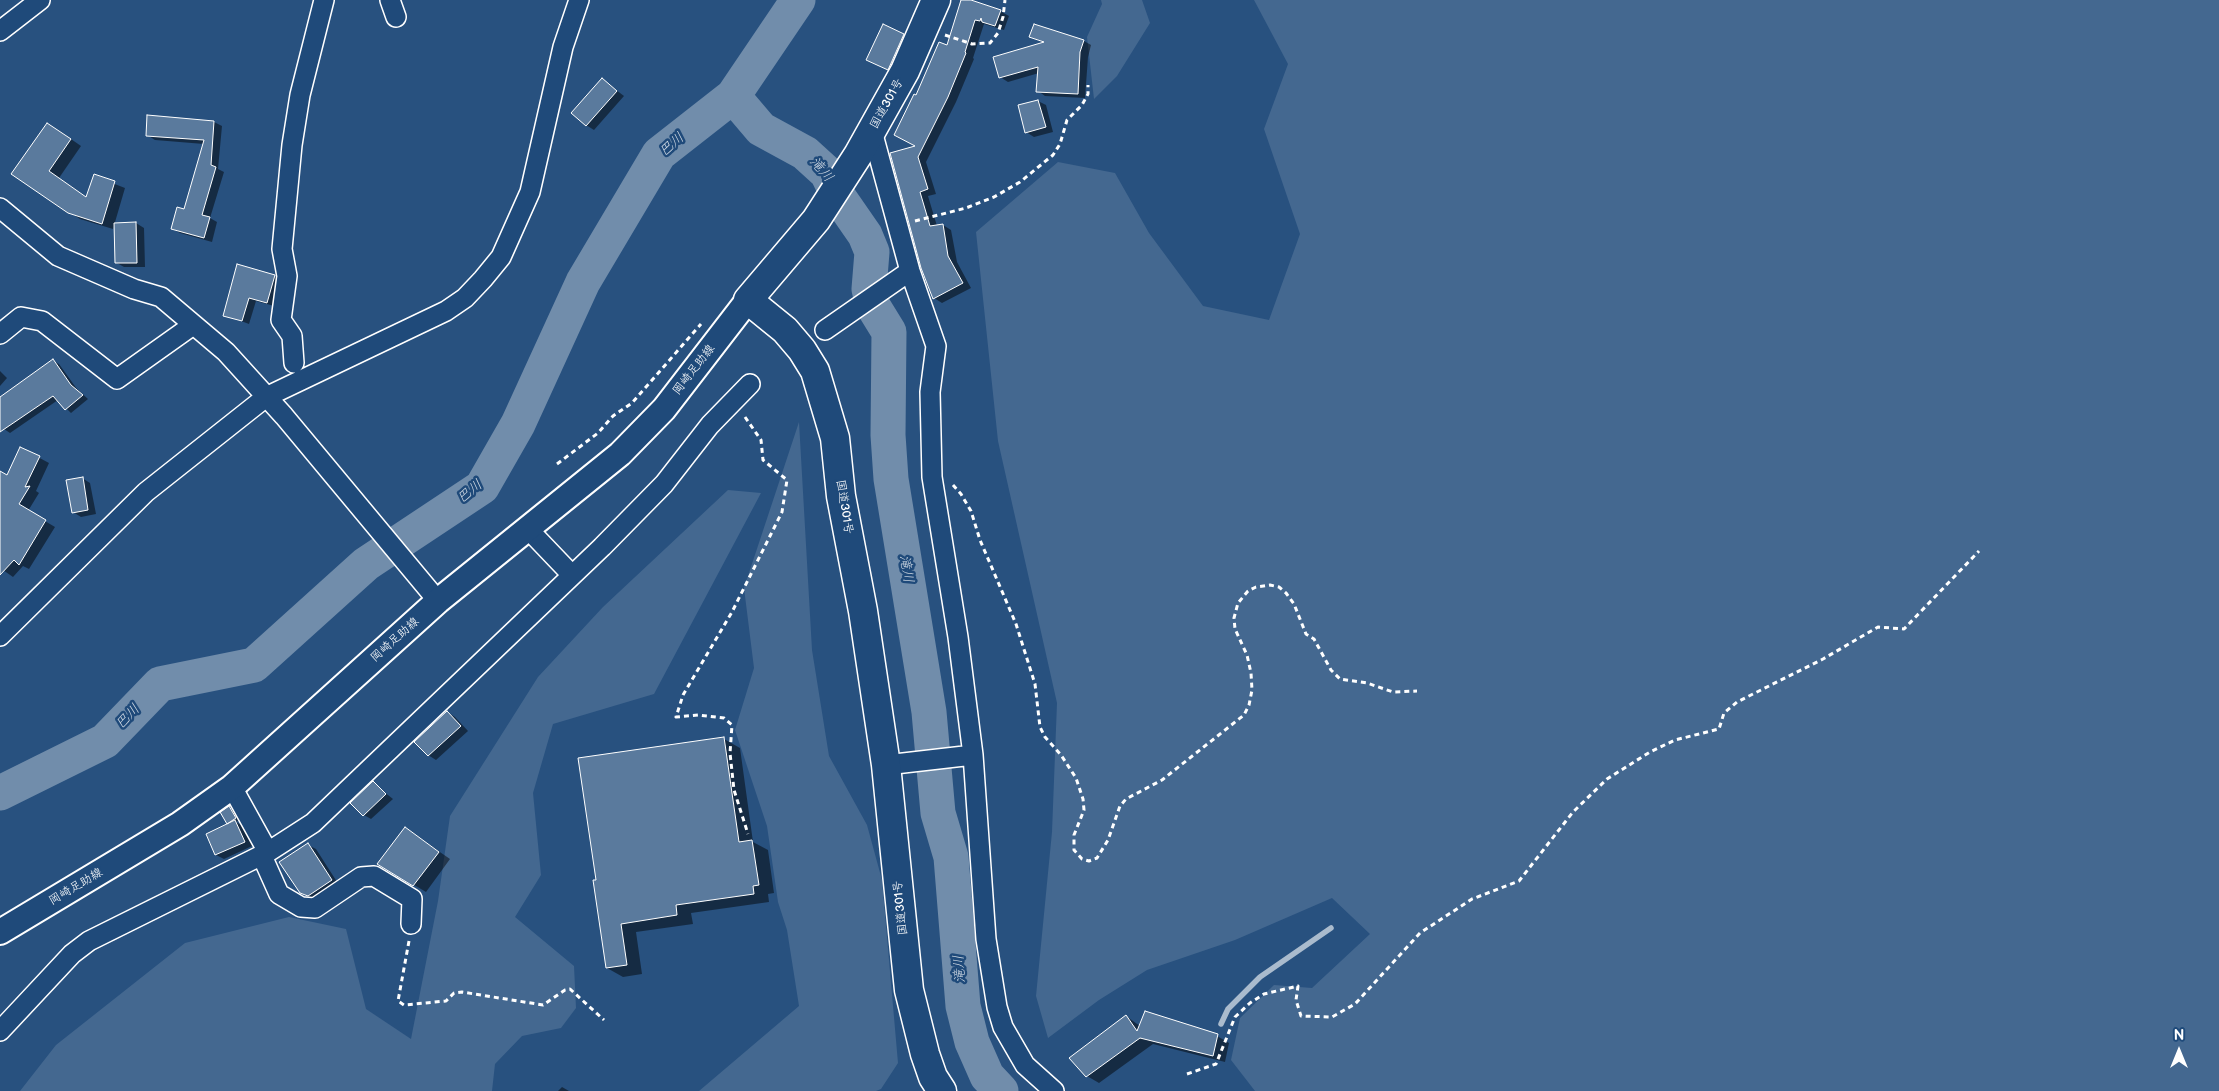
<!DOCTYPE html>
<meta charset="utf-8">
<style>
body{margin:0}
#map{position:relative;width:2219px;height:1091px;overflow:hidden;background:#28517f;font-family:"Balsamiq Sans",sans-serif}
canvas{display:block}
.north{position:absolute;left:2154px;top:1026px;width:50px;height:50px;-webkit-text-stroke:4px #1f4a7a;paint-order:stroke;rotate:0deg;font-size:14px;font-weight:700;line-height:20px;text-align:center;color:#fff}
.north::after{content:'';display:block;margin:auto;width:18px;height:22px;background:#fff;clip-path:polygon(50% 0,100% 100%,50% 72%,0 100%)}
</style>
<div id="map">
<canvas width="2219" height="1091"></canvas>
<div class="north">N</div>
</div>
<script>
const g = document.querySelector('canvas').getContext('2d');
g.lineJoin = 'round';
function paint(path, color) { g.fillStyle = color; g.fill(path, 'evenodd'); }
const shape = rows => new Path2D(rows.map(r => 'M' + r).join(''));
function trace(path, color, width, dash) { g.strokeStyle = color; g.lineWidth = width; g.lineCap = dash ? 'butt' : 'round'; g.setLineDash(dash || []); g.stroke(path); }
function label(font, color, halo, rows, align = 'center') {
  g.font = font + ' "Balsamiq Sans","Klee One",sans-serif'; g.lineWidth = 5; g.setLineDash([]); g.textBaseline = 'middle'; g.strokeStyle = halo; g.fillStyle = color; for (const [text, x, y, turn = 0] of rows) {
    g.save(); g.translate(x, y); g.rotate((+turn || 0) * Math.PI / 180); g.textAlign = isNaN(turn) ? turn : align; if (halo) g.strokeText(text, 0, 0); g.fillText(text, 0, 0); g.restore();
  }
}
paint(shape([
 [1101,0,1142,0,1150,23,1117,76,1094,99,1087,37,1102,4],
 [1254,0,2219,0,2219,1091,1255,1091,1231,1060,1240,1018,1274,985,1312,988,1370,934,1332,898,1235,940,1147,970,1099,1000,1048,1038,1036,996,1052,832,1057,703,998,441,976,232,1058,162,1115,173,1149,233,1203,306,1269,320,1300,234,1264,129,1288,64],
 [799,422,812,650,829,756,867,825,882,880,898,1063,881,1089,876,1091,699,1091,799,1006,787,930,778,902,767,826,735,730,754,668,744,588],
 [728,490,761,493,654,694,553,724,533,793,541,875,515,917,574,966,576,1008,561,1028,522,1036,495,1064,492,1091,20,1091,56,1045,185,943,289,917,346,929,366,1009,411,1039,438,901,450,816,538,677,603,607]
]), '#446890');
paint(shape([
 [962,0,1000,11,1009,16,1004,30,984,24,973,58,974,59,956,102,926,162,936,194,928,196,937,226,943,225,951,230,957,262,971,288,942,303,934,298,891,154,918,146,917,97,947,46],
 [884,26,911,39,896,73,876,64],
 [1031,37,1084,41,1091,45,1088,57,1085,98,1045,96,1038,91,1039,73,1008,82,1000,77,1045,43],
 [603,80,624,96,594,130,586,125],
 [1038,101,1046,105,1053,132,1034,137,1026,132],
 [148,117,214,122,222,126,218,169,224,172,210,218,217,222,212,242,180,233,172,228,185,211,204,144,155,140,147,135],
 [58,130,81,146,59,178,87,198,94,176,125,188,113,229,80,219,13,174],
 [136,223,144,228,145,267,124,267,117,263],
 [274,276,281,280,274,306,256,301,249,324,225,315],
 [53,361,59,364,77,389,88,399,71,413,58,400,10,433,4,429,0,424,0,399],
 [0,371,7,378,0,386],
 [21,448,49,463,36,491,39,493,28,511,55,527,29,569,23,566,13,577,0,568,0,472,8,476],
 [82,478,90,483,96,514,81,517,73,512],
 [447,712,455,717,468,731,436,760,428,755],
 [724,739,740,748,753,842,768,850,774,893,768,894,769,902,691,913,693,924,636,932,642,974,623,977,607,968,598,881],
 [373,783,393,799,371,819,364,815],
 [230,807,239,820,236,822,243,826,252,846,224,859,216,855,207,835,231,824,228,823],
 [405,828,450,859,426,892,379,864],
 [308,845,316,849,339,885,316,900,301,893],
 [1126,1016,1140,1026,1217,1036,1229,1043,1225,1062,1153,1044,1099,1083,1087,1076],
 [562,1087,569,1091,558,1091]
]), '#0007');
trace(shape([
 [1221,1024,1228,1009,1260,977,1331,928]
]), '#aabbcd', 5.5);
trace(shape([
 [733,96,761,129,805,153,827,173,838,196,865,235,872,252,869,289,873,306,889,332,888,435,891,479,929,712,938,813,951,857,963,1006,972,1042,987,1076,1001,1091],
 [0,793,105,741,160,684,254,665,366,564,482,487,518,424,583,282,659,154,733,96,798,0]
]), '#718dab', 35);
const building = shape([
 [961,0,971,0,1001,10,995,26,982,22,981,18,980,21,975,20,965,52,966,53,948,97,918,157,928,189,920,192,930,226,943,224,948,256,963,283,933,299,921,268,890,153,915,146,894,135,914,94,916,95,939,42,947,45,961,0],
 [883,24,904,34,888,70,866,60,883,24],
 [1034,24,1084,40,1080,52,1078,94,1036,92,1038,67,999,78,993,57,1044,42,1029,37,1034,24],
 [602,78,617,91,586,126,571,113,602,78],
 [1038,100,1046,127,1025,133,1018,105,1038,100],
 [147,115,214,121,211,165,216,167,202,215,210,217,204,238,171,229,177,207,184,209,204,140,146,136,147,115],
 [47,123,71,139,49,171,86,197,94,174,115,181,102,224,68,213,11,174,47,123],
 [136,222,137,263,115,263,114,223,136,222],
 [237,264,275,275,267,303,249,298,242,321,223,316,237,264],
 [53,359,71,385,83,395,65,410,53,396,0,432,0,397,53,359],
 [20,447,40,456,25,487,30,486,19,504,46,520,19,565,14,560,0,575,0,471,7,475,20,447],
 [83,477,88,510,72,513,66,480,83,477],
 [447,711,461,726,428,756,414,742,447,711],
 [724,737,739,842,752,840,759,885,753,886,754,894,676,905,677,915,621,924,627,965,606,968,593,880,596,880,578,758,724,737],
 [373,781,386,794,363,816,350,803,373,781],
 [229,806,236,818,227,824,220,812,229,806],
 [235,820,245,842,215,855,206,834,235,820],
 [405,827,439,852,413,886,377,864,405,827],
 [308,843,332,880,308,896,300,893,279,862,308,843],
 [1145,1011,1218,1034,1213,1056,1140,1038,1086,1077,1069,1058,1126,1015,1137,1031,1145,1011]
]);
paint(building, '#5a7a9d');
trace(building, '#fff', 1);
const minor = shape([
 [390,0,396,17],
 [0,31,40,0],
 [872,131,910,271,936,346,930,392,932,477,958,637,973,755,986,939,997,1007,1003,1027,1025,1065,1054,1091],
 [0,208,58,256,134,289,161,297,226,352,284,416,438,601],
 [825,330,910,271],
 [0,334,21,317,42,321,117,379,193,325],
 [294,363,292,336,281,320,287,276,282,249,292,145,300,95,324,0],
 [528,529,571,574],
 [0,636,146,492,266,397,446,311,465,298,483,279,501,257,530,192,563,47,579,0],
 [886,765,973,755],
 [232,787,268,852],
 [262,856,279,894,301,907,315,908,361,877,374,876,412,899,411,924],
 [0,1031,72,954,89,941,268,852,313,823,602,547,664,484,710,425,750,384]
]);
const major = shape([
 [0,932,180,824,232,787,438,601,620,454,664,409,748,300]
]);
const highway = shape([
 [936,0,905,71,858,155,816,220,748,300,785,330,802,350,815,371,835,438,841,496,863,611,886,765,909,990,925,1054,933,1077,942,1091]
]);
trace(minor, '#fff', 22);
trace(major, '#fff', 28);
trace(highway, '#fff', 31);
trace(shape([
 [945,35,972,44,990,43,998,33,1003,17,1005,0],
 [915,221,966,208,994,197,1020,182,1053,155,1060,144,1067,120,1082,105,1088,94,1088,85],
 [745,417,761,440,763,460,787,480,782,512,732,612,683,695,676,717,698,715,724,718,732,725,730,753,734,790,748,834],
 [557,464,598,433,613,416,632,403,701,324],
 [953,485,961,494,971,511,980,540,1016,624,1035,684,1040,727,1045,737,1061,755,1076,778,1083,799,1084,810,1074,835,1074,850,1082,859,1089,861,1097,858,1108,840,1120,806,1126,799,1162,780,1244,715,1249,705,1252,690,1251,673,1247,655,1235,629,1234,618,1238,603,1248,591,1256,587,1270,585,1279,587,1286,593,1294,604,1306,634,1314,639,1331,670,1340,679,1367,683,1393,692,1417,691],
 [409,941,398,1001,404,1005,446,1001,454,993,462,992,543,1005,565,990,570,989,604,1020],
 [1187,1074,1216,1064,1235,1017,1250,1003,1264,994,1298,986,1296,1000,1301,1016,1332,1017,1355,1004,1420,933,1472,899,1519,881,1573,812,1607,779,1650,752,1675,740,1719,729,1724,713,1737,702,1823,659,1878,627,1904,629,1979,551]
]), '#fff', 3, [5, 4]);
trace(minor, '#1f4a7a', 19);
trace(major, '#1f4a7a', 24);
trace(highway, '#1f4a7a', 28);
label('12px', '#fff', '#1f4a7a', [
 ["国道301号",887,104,-61],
 ["岡崎足助線",694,370,-52],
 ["国道301号",844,507,81],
 ["岡崎足助線",395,640,-42],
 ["岡崎足助線",76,887,-31],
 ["国道301号",901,908,-96]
]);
label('italic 14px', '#d4dde6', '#1f4a7a', [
 ["巴川",672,145,-41],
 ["滝川",821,170,49],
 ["巴川",470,492,-39],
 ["滝川",906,569,81],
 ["巴川",128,717,-46],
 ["滝川",960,969,-94]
]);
</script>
